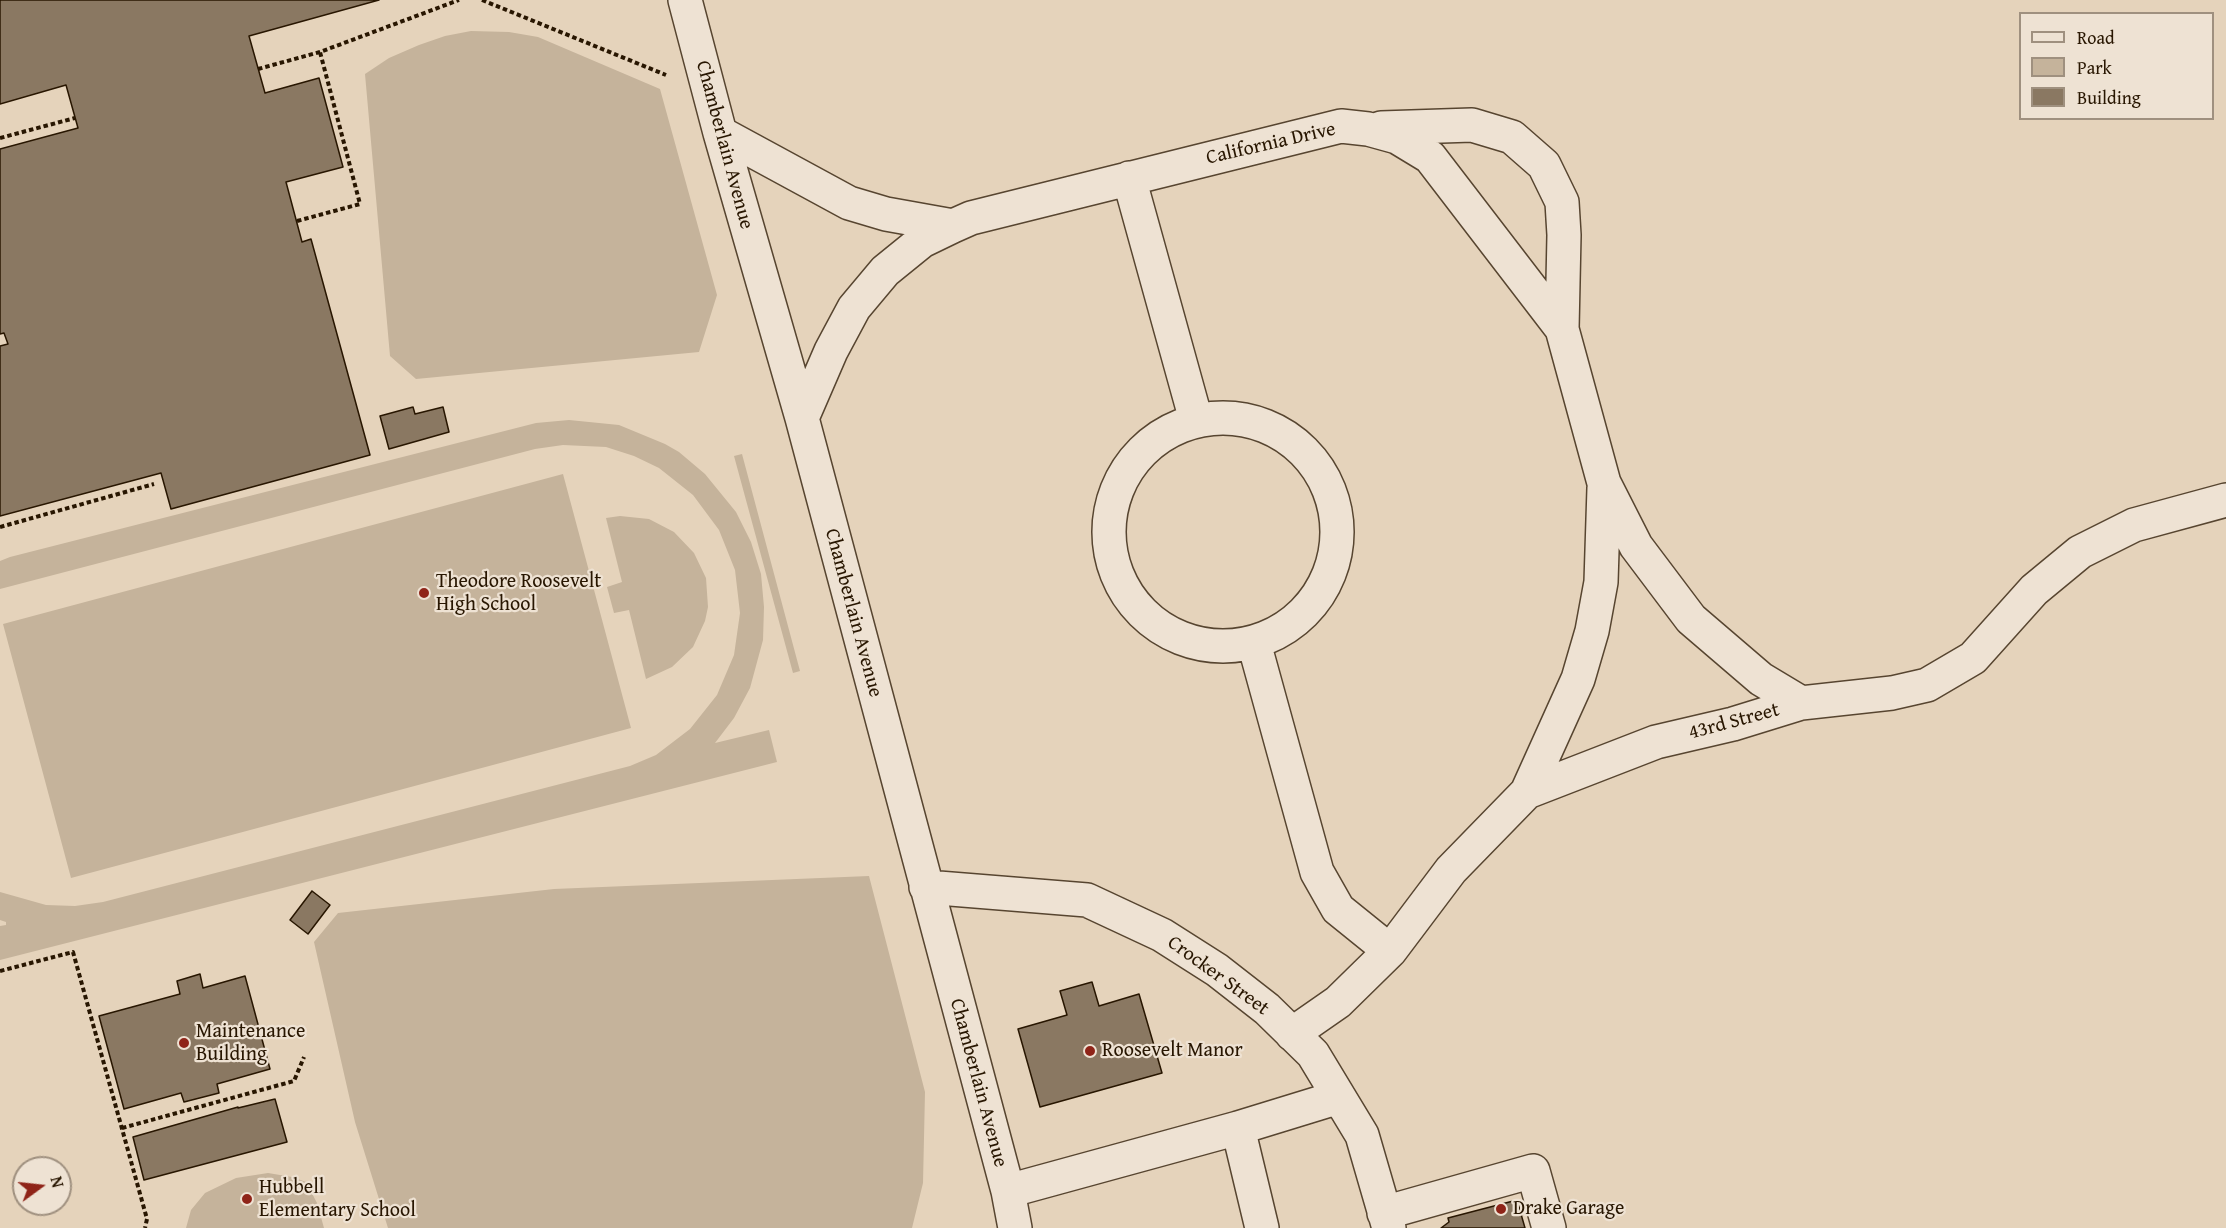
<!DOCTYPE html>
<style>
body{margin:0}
#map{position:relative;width:2226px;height:1228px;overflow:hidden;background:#e5d3bb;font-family:"Gentium Book Plus",serif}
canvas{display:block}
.legend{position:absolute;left:2019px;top:12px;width:195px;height:108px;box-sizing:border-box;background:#eee2d3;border:2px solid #9f907f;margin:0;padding:8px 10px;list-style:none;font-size:18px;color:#281601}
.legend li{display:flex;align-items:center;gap:12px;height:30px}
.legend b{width:30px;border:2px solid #9f907f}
.north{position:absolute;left:12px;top:1156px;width:60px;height:60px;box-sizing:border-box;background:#eee2d3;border:2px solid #9f907f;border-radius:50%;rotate:75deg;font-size:16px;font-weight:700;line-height:24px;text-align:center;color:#281601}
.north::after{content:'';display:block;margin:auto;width:21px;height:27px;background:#8f2418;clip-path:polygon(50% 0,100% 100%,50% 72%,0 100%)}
</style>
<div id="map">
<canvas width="2226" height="1228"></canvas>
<ul class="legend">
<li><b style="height:8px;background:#eee2d3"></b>Road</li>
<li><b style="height:16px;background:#c5b39b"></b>Park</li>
<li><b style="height:16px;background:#8a7862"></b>Building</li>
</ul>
<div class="north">N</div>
</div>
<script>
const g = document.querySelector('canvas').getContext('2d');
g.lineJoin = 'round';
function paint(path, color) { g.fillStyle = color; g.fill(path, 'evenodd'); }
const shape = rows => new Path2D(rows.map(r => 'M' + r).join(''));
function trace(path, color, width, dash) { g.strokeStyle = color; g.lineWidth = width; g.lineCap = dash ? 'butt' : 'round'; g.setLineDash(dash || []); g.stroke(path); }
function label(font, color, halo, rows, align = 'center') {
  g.font = font + ' "Gentium Book Plus",serif'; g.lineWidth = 4.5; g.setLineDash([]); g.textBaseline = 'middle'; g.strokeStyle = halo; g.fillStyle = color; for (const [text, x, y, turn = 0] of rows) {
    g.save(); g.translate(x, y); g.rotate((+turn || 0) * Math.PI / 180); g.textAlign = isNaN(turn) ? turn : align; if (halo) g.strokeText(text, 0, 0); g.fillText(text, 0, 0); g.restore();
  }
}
paint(shape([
 [471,31,509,32,538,37,660,89,717,295,699,352,416,379,390,356,365,74,389,58,419,45,445,36],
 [569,420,619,425,665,444,679,452,705,474,736,512,751,542,761,574,764,607,763,640,750,688,734,718,715,743,769,730,777,762,0,960,0,926,6,925,6,922,0,920,0,892,46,905,75,906,103,902,630,766,656,755,690,729,717,695,734,655,740,613,735,570,719,530,693,495,659,468,634,456,606,447,563,445,535,449,0,589,0,561,10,557,536,423],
 [742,454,800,671,793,673,734,456],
 [563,474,631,728,71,878,3,624],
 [620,516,649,519,674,532,694,553,706,578,708,607,705,621,693,647,672,667,646,679,629,610,614,613,607,587,622,582,606,518],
 [869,876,925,1092,923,1183,912,1228,388,1228,355,1122,314,942,338,913,554,889],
 [268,1173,292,1177,306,1182,317,1203,324,1228,186,1228,191,1210,205,1193,236,1178]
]), '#c5b39b');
const building = shape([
 [0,0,379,0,249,36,265,93,319,78,343,167,286,182,302,242,311,239,370,455,171,509,161,473,0,516,0,346,8,344,4,333,0,334,0,149,78,128,66,85,0,104,0,0],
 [413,407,415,414,443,407,449,432,389,449,380,416,413,407],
 [312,891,330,905,308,934,290,920,312,891],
 [200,974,203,988,245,976,270,1069,217,1084,219,1093,184,1102,181,1093,124,1109,99,1016,180,994,177,981,200,974],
 [1092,982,1099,1006,1139,994,1162,1073,1040,1107,1018,1029,1067,1015,1060,991,1092,982],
 [275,1099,287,1142,144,1180,133,1137,238,1107,238,1108,275,1099],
 [1517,1200,1525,1228,1441,1228,1449,1222,1448,1218,1517,1200]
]);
paint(building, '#8a7862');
trace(building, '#281601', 1.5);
const minor = shape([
 [685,0,720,133,802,418,1008,1191,1015,1228],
 [1381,128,1472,125,1512,137,1544,165,1562,202,1564,235,1562,329],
 [720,133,849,203,886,214,953,226,971,218,1341,126,1368,129,1397,137,1430,157,1562,329,1604,483,1636,546,1691,619,1761,679,1801,703],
 [1129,178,1196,420],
 '1109 532a114 114 0 1 1 228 0a114 114 0 1 1-228 0Z',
 [802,418,831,351,854,308,885,271,922,241,953,226],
 [1254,643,1317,872,1338,909,1390,951],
 [1527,792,1578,679,1592,631,1601,582,1604,488],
 [926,887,1087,900,1162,935,1217,970,1267,1009,1313,1054,1362,1135,1389,1228],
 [1292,1034,1338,1002,1390,951,1451,870,1527,792,1656,742,1733,724,1801,703,1892,693,1927,685,1973,658,2034,590,2080,552,2134,525,2226,500],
 [1008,1191,1238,1128],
 [1384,1213,1533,1171,1549,1228],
 [1262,1228,1238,1128,1339,1097]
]);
trace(minor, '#574530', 36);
trace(shape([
 [482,0,666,75],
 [258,69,320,52,459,0],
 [0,138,75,118],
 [297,221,360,204,320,52],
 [0,527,154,484],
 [0,971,73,952,147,1219,145,1228],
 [122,1128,294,1081,304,1057]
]), '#281601', 4, [4.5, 3]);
trace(minor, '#eee2d3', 33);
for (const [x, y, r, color] of [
 [424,593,6,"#8f2418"],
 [184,1043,6,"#8f2418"],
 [1090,1051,6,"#8f2418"],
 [247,1199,6,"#8f2418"],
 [1501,1209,6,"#8f2418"]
]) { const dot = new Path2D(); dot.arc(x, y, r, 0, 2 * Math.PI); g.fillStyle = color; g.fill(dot); trace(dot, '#eee2d3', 2); }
label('20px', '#281601', '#eee2d3', [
 ["California Drive",1271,144,-13],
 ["Chamberlain Avenue",724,145,75],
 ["Chamberlain Avenue",853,613,75],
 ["43rd Street",1734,722,-15],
 ["Crocker Street",1218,976,36],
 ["Chamberlain Avenue",978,1083,75]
]);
label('20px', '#281601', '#eee2d3', [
 ["Theodore Roosevelt",436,582],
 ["High School",436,605],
 ["Maintenance",196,1032],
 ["Building",196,1055],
 ["Roosevelt Manor",1102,1051],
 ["Hubbell",259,1188],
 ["Elementary School",259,1211],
 ["Drake Garage",1513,1209]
], 'left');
</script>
